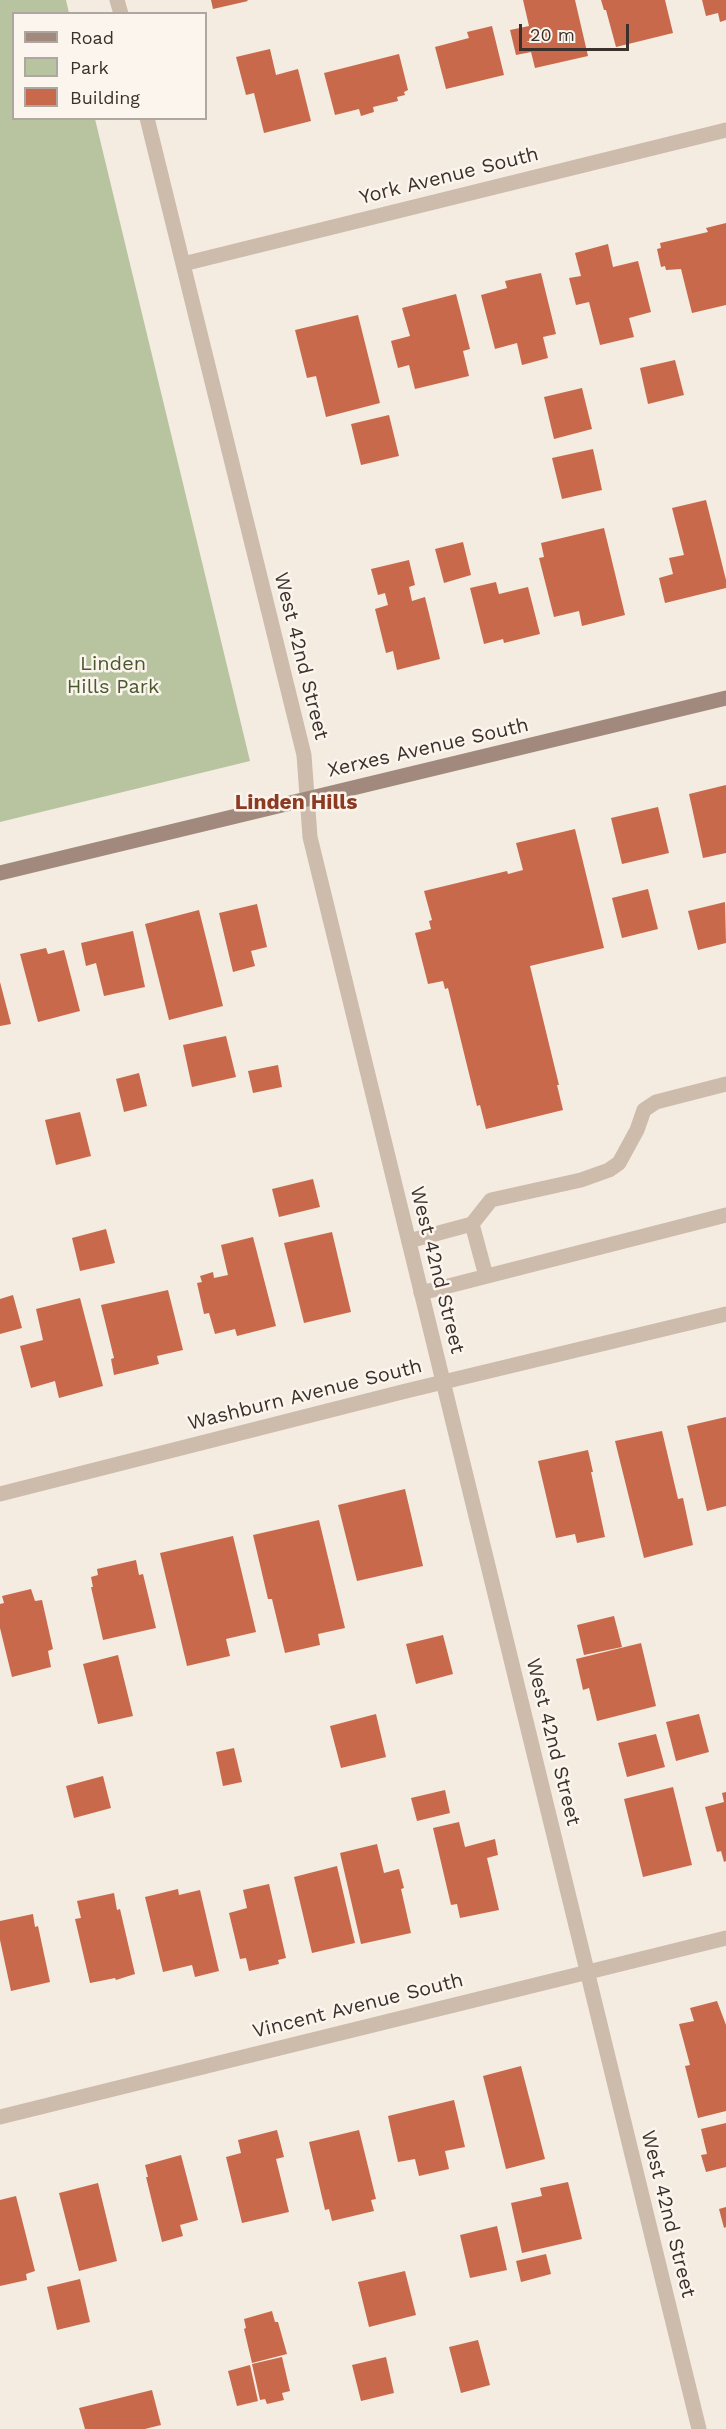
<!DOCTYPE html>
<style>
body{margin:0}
#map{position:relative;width:726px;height:2429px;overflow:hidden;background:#f4ebe1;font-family:"Work Sans",sans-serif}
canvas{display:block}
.legend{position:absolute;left:12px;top:12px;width:195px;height:108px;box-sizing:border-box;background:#fbf5ee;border:2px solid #aea6a0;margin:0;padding:8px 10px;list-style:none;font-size:18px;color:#3b302b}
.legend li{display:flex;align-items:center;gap:12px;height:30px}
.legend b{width:30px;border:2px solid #aea6a0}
.scale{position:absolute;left:519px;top:24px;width:110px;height:27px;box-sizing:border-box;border:3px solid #3b302b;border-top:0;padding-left:8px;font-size:18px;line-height:21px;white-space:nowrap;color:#3b302b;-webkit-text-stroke:4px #fbf5ee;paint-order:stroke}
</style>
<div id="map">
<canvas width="726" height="2429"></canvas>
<ul class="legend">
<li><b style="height:8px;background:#a18a7d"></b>Road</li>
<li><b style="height:16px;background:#b8c4a0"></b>Park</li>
<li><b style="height:16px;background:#c8694b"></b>Building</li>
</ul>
<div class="scale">20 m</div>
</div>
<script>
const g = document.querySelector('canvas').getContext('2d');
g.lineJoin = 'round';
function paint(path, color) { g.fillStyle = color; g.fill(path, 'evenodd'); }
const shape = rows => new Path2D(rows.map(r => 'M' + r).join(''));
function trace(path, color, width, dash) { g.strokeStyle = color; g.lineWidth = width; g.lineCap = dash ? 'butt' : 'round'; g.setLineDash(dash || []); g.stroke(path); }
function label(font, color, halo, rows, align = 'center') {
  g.font = font + ' "Work Sans",sans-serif'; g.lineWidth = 5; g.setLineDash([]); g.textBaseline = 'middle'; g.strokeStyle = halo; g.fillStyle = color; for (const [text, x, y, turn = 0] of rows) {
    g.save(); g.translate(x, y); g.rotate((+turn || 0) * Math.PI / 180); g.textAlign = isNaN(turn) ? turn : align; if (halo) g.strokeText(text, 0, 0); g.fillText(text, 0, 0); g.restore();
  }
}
paint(shape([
 [0,0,66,0,69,13,14,14,14,118,95,119,250,761,0,822]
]), '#b8c4a0');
paint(shape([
 [211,0,247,0,248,1,213,9],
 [523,0,575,0,588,56,535,68,531,52,516,55,510,30,529,26],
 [601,0,665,0,673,33,616,47,606,10,604,10],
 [702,0,726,0,726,20,720,22,718,13,706,16],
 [492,26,504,75,446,89,435,47,469,38,467,32],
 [270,49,276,75,298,69,311,121,264,133,254,93,246,95,236,57],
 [399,54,408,90,404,92,405,95,397,97,398,101,373,107,374,112,361,116,359,109,335,115,324,73],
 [726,223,726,305,692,313,681,269,666,270,665,266,661,267,657,249,661,248,660,243,708,232,706,228],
 [608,244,613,267,638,261,651,312,629,318,634,337,600,345,589,302,576,305,569,278,581,276,575,253],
 [541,273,556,334,543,337,548,358,522,365,517,343,495,349,481,295,507,288,505,281],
 [456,294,470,349,463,351,469,376,415,389,409,365,398,368,391,341,410,336,402,308],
 [358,315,380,403,326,417,316,376,307,378,295,330],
 [675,360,684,395,648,404,640,368],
 [582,388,592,429,554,439,544,397],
 [389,415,399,456,361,465,351,424],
 [593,449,602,490,562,499,552,458],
 [706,500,726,580,726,588,665,603,659,578,673,574,669,558,684,555,672,508],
 [604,528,625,615,582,626,579,611,554,617,539,558,544,557,541,543],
 [463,542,471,575,444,583,435,549],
 [409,560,415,585,409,587,412,601,425,597,440,659,397,670,393,651,386,653,375,609,388,605,385,593,378,595,371,569],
 [496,582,499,594,528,587,540,634,504,643,503,639,484,644,470,588],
 [726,785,726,853,703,858,689,794],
 [658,807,669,853,622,864,611,818],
 [575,829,604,948,530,966,559,1085,557,1085,563,1110,486,1129,480,1105,477,1106,448,988,445,989,443,981,428,984,415,933,431,929,429,921,432,920,424,891,507,871,508,874,523,870,516,843],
 [648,889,658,929,622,938,612,898],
 [725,902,726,943,698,950,688,911],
 [257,904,267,947,251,951,255,966,233,972,219,913],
 [199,910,223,1006,169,1020,145,924],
 [133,931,145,987,104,996,96,963,86,966,81,943],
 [46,948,48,954,64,950,80,1011,38,1022,20,954],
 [0,982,11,1024,0,1026],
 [226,1036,236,1077,192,1087,183,1045],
 [278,1065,282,1087,253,1093,248,1071],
 [139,1073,147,1106,124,1112,116,1079],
 [80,1112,91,1156,56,1165,45,1120],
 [313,1179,320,1207,279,1217,272,1189],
 [106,1229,115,1263,80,1271,72,1238],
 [332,1232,351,1312,304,1323,284,1243],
 [253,1237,276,1326,237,1336,235,1329,215,1334,209,1313,204,1314,197,1283,202,1282,200,1276,213,1272,214,1278,228,1275,221,1245],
 [168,1290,183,1350,157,1356,159,1364,114,1375,111,1359,114,1358,101,1305],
 [13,1295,22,1328,0,1334,0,1299],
 [80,1298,103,1386,59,1398,55,1381,31,1388,20,1346,43,1340,36,1309],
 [726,1417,726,1506,707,1511,687,1426],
 [662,1431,678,1499,683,1498,693,1545,644,1558,615,1441],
 [588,1450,593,1472,591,1472,605,1537,577,1543,575,1534,556,1538,538,1461],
 [405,1489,423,1566,357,1581,338,1505],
 [319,1520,345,1628,318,1634,320,1645,285,1653,272,1599,268,1599,253,1535],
 [233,1536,256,1632,226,1639,230,1656,187,1666,160,1553],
 [136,1560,139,1575,143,1574,156,1628,103,1640,91,1587,93,1587,91,1577,98,1575,97,1569],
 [31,1589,35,1601,42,1600,53,1649,48,1651,51,1667,12,1677,0,1628,0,1604,4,1603,2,1596],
 [614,1616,622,1647,584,1655,577,1625],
 [443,1635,453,1674,416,1684,406,1644],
 [641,1643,656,1706,597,1721,589,1688,583,1690,576,1659],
 [118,1655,133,1716,98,1724,83,1664],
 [376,1714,386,1757,341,1768,330,1726],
 [699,1714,709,1752,676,1761,666,1722],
 [656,1734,665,1767,627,1777,618,1743],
 [234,1748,242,1782,223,1786,216,1752],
 [103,1776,111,1808,74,1818,66,1786],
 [673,1787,692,1865,643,1877,624,1799],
 [445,1790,450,1813,417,1821,411,1798],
 [726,1792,726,1861,724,1862,721,1851,717,1852,705,1807,724,1802,722,1793],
 [459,1822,465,1847,495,1839,498,1855,487,1858,499,1910,460,1918,457,1904,451,1905,433,1828],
 [377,1844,384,1873,399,1869,404,1888,401,1889,411,1933,361,1944,340,1853],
 [337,1866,355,1943,312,1953,294,1877],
 [269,1884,286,1958,278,1960,279,1964,249,1971,246,1958,240,1959,229,1913,247,1908,243,1890],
 [178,1889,179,1895,200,1890,219,1971,195,1977,192,1965,163,1972,145,1897],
 [114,1893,117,1910,120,1909,135,1974,116,1980,115,1978,90,1983,75,1919,81,1918,77,1901],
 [33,1914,35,1927,38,1926,50,1982,11,1991,0,1940,0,1921],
 [717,2001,726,2025,726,2111,698,2118,685,2066,690,2065,679,2024,694,2021,690,2008],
 [521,2066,545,2159,506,2169,483,2076],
 [454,2100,465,2147,445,2151,449,2169,419,2176,415,2159,398,2162,388,2116],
 [726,2123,726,2167,706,2172,701,2155,707,2154,701,2129],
 [277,2130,284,2157,276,2159,289,2212,242,2223,226,2157,241,2153,238,2140],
 [359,2130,376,2199,371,2200,374,2211,332,2221,329,2209,325,2210,309,2142],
 [181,2155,198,2220,180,2225,183,2236,162,2242,146,2177,148,2177,145,2165],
 [568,2182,582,2239,522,2253,511,2203,542,2196,540,2188],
 [98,2183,117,2261,79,2271,59,2193],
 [16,2196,35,2271,26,2274,27,2280,0,2286,0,2200],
 [726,2207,726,2227,724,2228,719,2209],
 [497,2226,507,2270,470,2278,460,2235],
 [546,2254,551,2274,521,2282,516,2261],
 [405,2271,416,2315,369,2327,358,2282],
 [80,2279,90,2322,57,2330,47,2287],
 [272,2311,275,2322,278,2322,287,2354,252,2363,244,2329,246,2328,244,2319],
 [478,2340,490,2385,461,2393,449,2347],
 [282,2357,290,2391,282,2393,284,2400,267,2404,265,2399,260,2400,252,2364],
 [386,2357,394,2393,361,2401,352,2365],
 [250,2365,258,2401,237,2406,228,2371],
 [152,2390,161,2425,145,2429,85,2429,79,2408]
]), '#c8694b');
trace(shape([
 [472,1224,486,1276],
 [409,1241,472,1224,491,1200,581,1180,609,1170,619,1163,637,1130,644,1110,656,1102,726,1084],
 [421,1293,726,1215]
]), '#cdbbac', 15);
trace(shape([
 [117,0,121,14],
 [147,118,304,755,310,837,699,2429],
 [183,264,726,130],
 [0,1494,406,1391,726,1314],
 [0,2117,726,1938]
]), '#cdbbac', 15);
trace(shape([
 [0,873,726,698]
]), '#a18a7d', 15);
label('20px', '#3b302b', '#fbf5ee', [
 ["York Avenue South",449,176,-14],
 ["West 42nd Street",301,656,76],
 ["Xerxes Avenue South",428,748,-13],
 ["West 42nd Street",437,1270,76],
 ["Washburn Avenue South",305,1395,-14],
 ["West 42nd Street",553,1742,76],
 ["Vincent Avenue South",358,2006,-14],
 ["West 42nd Street",668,2214,76]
]);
label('20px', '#4a5a2e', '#fbf5ee', [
 ["Linden",113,664],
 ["Hills Park",113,687]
]);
label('bold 21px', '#8c3b22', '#fbf5ee', [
 ["Linden Hills",296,803]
]);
</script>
